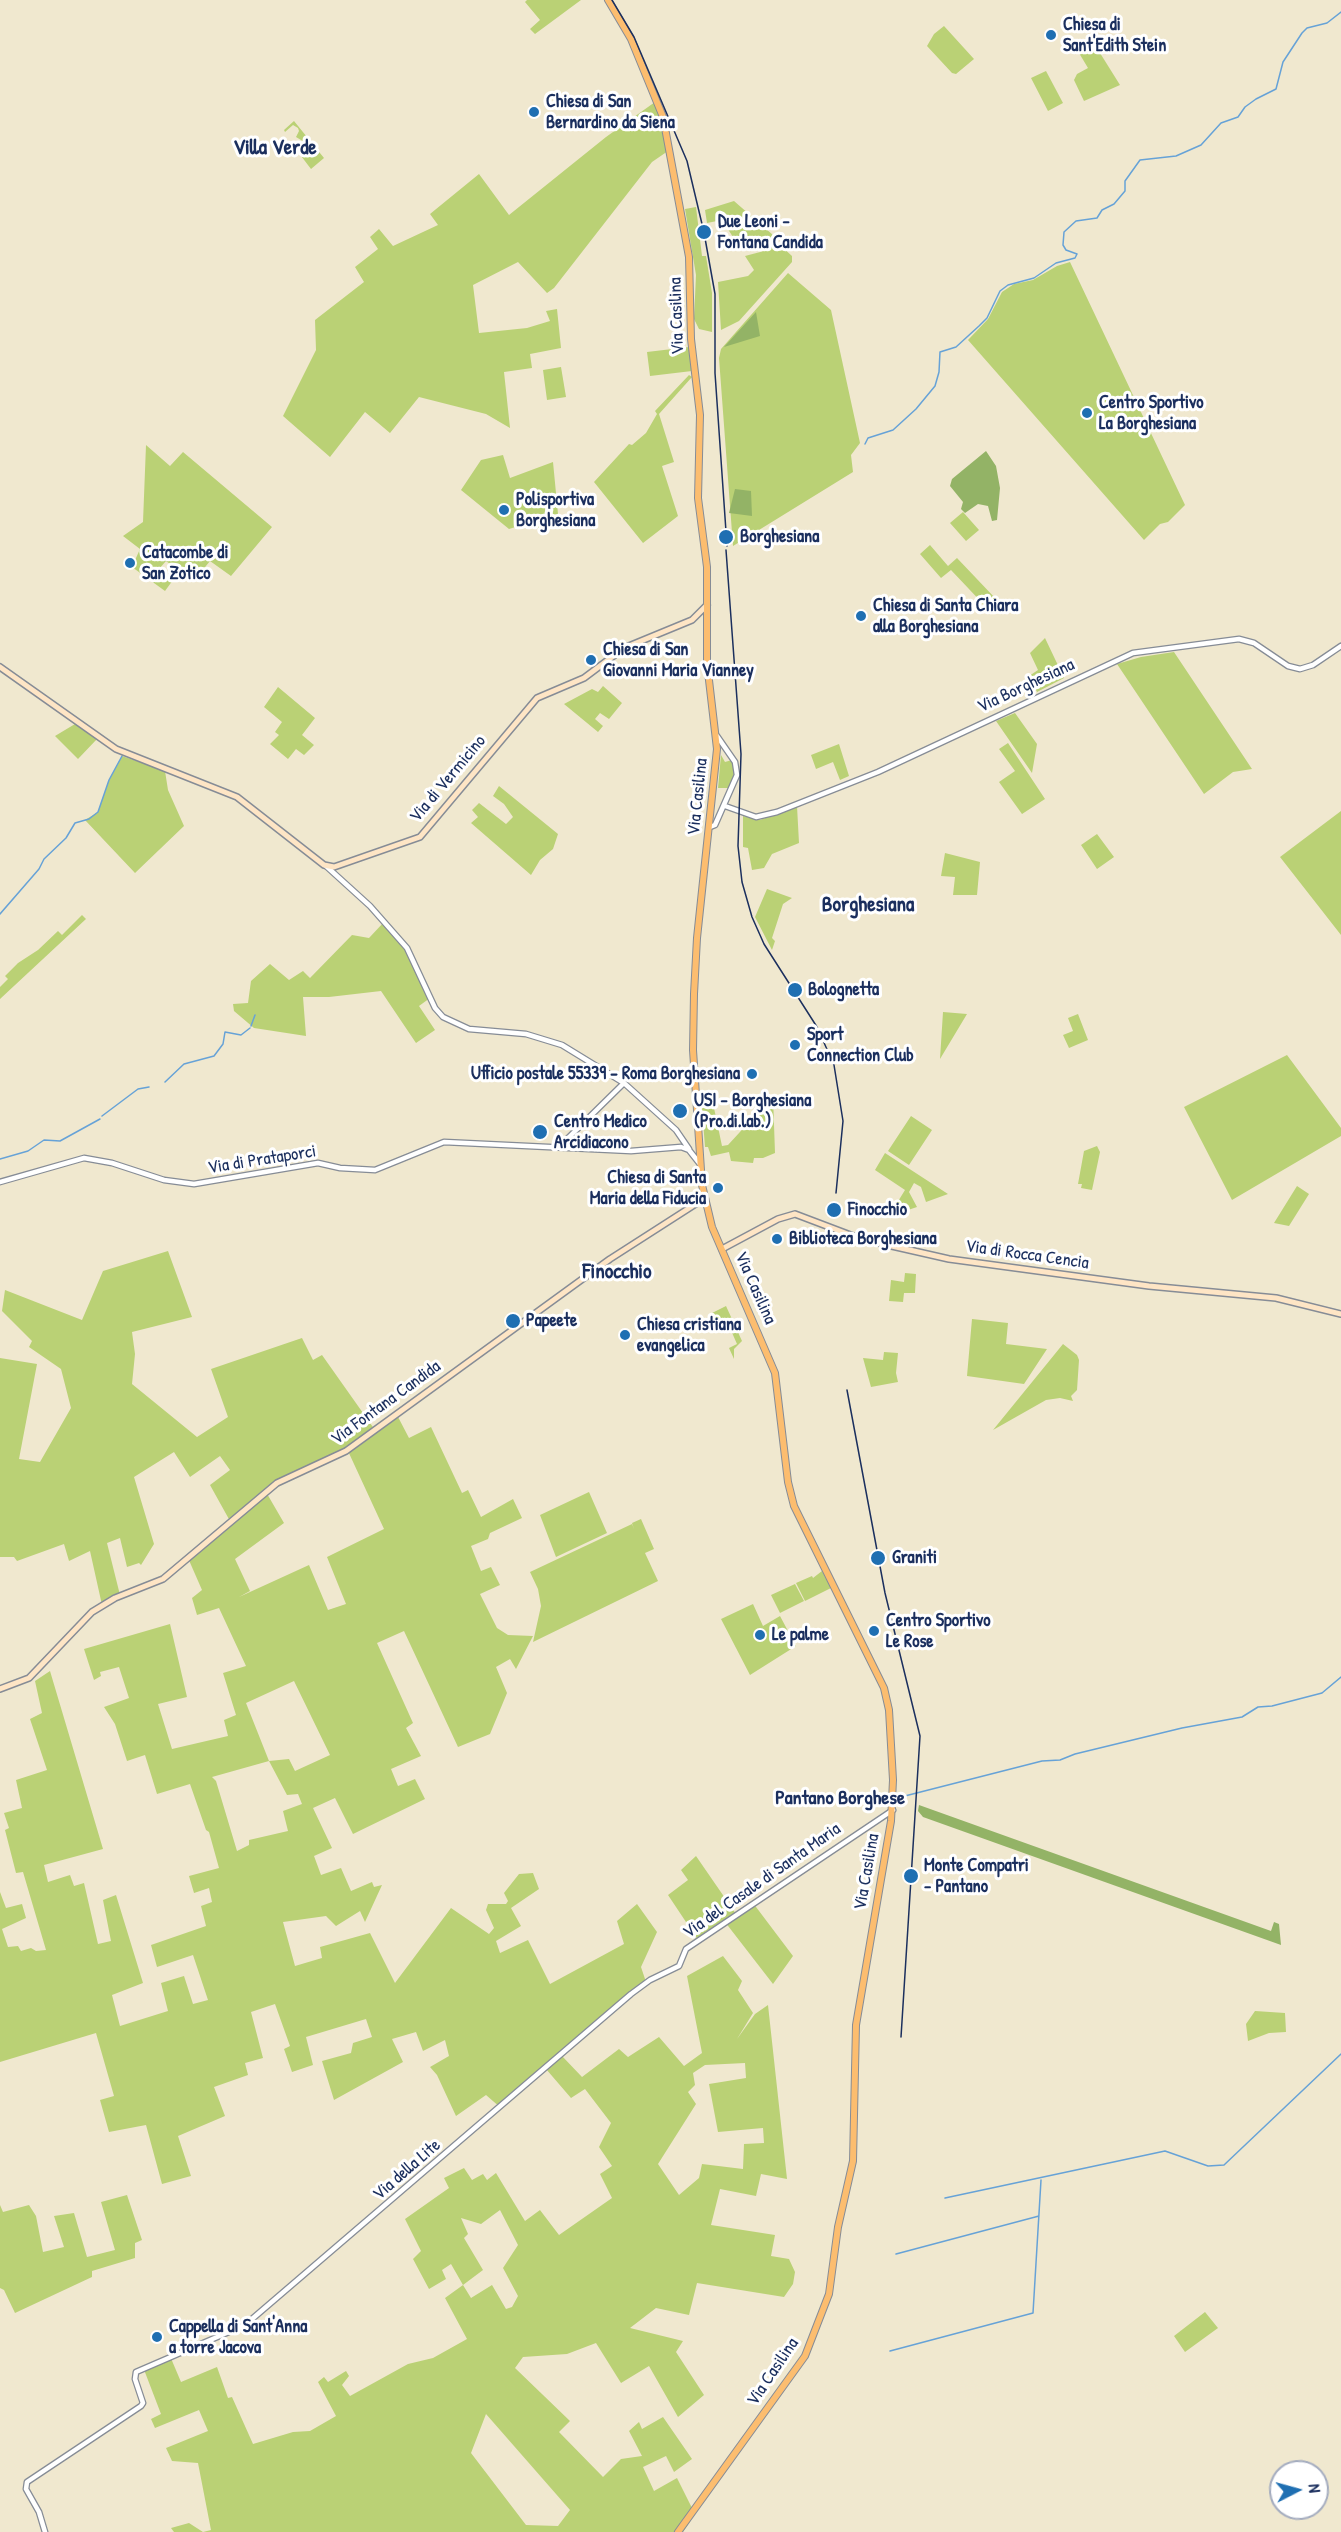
<!DOCTYPE html>
<meta charset="utf-8">
<style>
body{margin:0}
#map{position:relative;width:1341px;height:2532px;overflow:hidden;background:#f0e8cf;font-family:"Patrick Hand",sans-serif}
canvas{display:block}
.north{position:absolute;left:1269px;top:2460px;width:60px;height:60px;box-sizing:border-box;background:#fff;border:2px solid #a4acbf;border-radius:50%;rotate:84deg;font-size:16px;font-weight:700;line-height:24px;text-align:center;color:#1b2f5e}
.north::after{content:'';display:block;margin:auto;width:21px;height:27px;background:#1f6fb2;clip-path:polygon(50% 0,100% 100%,50% 72%,0 100%)}
</style>
<div id="map">
<canvas width="1341" height="2532"></canvas>
<div class="north">N</div>
</div>
<script>
const g = document.querySelector('canvas').getContext('2d');
g.lineJoin = 'round';
function paint(path, color) { g.fillStyle = color; g.fill(path, 'evenodd'); }
const shape = rows => new Path2D(rows.map(r => 'M' + r).join(''));
function trace(path, color, width, dash) { g.strokeStyle = color; g.lineWidth = width; g.lineCap = dash ? 'butt' : 'round'; g.setLineDash(dash || []); g.stroke(path); }
function label(font, color, halo, rows, align = 'center') {
  g.font = font + ' "Patrick Hand",sans-serif'; g.lineWidth = 6; g.setLineDash([]); g.textBaseline = 'middle'; g.strokeStyle = halo; g.fillStyle = color; for (const [text, x, y, turn = 0] of rows) {
    g.save(); g.translate(x, y); g.rotate((+turn || 0) * Math.PI / 180); g.textAlign = isNaN(turn) ? turn : align; if (halo) g.strokeText(text, 0, 0); g.fillText(text, 0, 0); g.restore();
  }
}
paint(shape([
 [527,0,581,0,535,34,530,29,540,20,525,2],
 [944,26,974,59,956,74,952,73,927,46,934,34],
 [1095,45,1120,85,1084,101,1074,80,1077,74,1088,68,1079,53],
 [1046,71,1063,103,1048,111,1031,78],
 [655,102,668,151,652,162,554,288,547,293,518,262,473,285,479,333,527,328,550,321,546,311,557,309,561,348,530,354,532,368,504,372,510,428,486,414,419,397,390,433,365,412,330,457,283,416,316,350,315,320,364,282,355,267,378,249,370,237,379,229,393,246,438,225,430,214,479,174,509,215,606,137],
 [294,121,324,158,311,169,295,148,303,150,306,147,306,143,296,137,299,131,298,128,293,125,285,132,284,130],
 [734,201,773,235,763,246,742,251,722,220,707,223,705,210],
 [696,207,702,256,706,256,712,293,712,332,699,329,694,319,696,275,685,209],
 [771,244,781,246,792,256,792,262,739,321,721,330,718,282,748,276,754,270,745,256,764,251],
 [1070,262,1185,505,1168,522,1160,524,1144,540,968,340,988,319,1002,292,1014,284,1033,280,1057,266],
 [788,273,831,310,860,443,851,455,853,472,733,546,719,358,721,349],
 [689,347,692,371,650,376,647,352],
 [561,367,566,397,547,400,543,370],
 [689,375,692,377,659,414,674,462,662,466,678,516,643,543,594,482,629,444,632,445,646,433,657,414,655,411],
 [146,445,170,466,183,452,272,527,231,576,210,561,193,582,166,561,159,569,173,580,165,591,132,567,140,549,123,536,143,522],
 [503,455,510,478,553,462,558,514,541,530,532,522,509,529,461,490,481,460],
 [963,512,979,530,966,541,950,523],
 [930,545,948,566,957,558,995,598,986,607,951,570,941,578,920,554],
 [1045,638,1064,678,1037,692,1029,676,1038,670,1030,653],
 [1174,652,1252,769,1233,772,1204,794,1117,664,1141,657],
 [603,686,622,703,609,719,600,713,595,719,603,726,598,732,564,704,592,689,598,692],
 [278,687,315,718,302,735,314,745,304,755,296,749,288,759,270,744,279,735,275,732,282,722,264,707],
 [1015,713,1037,744,1032,773,996,721],
 [75,724,97,739,78,759,55,736],
 [1008,743,1045,799,1022,814,999,782,1015,771,999,749],
 [839,744,849,776,840,780,833,762,816,769,811,755],
 [721,755,725,762,732,760,734,763,736,774,730,788,718,788],
 [122,756,165,771,168,790,184,826,135,873,85,820,98,812,109,780],
 [499,786,558,834,553,849,540,860,531,875,471,823,478,817,472,810,479,803,506,824,513,817,504,804,493,796],
 [797,806,799,843,772,854,764,868,752,870,748,848,743,847,743,816,760,820],
 [1341,811,1341,935,1280,857],
 [1097,834,1114,857,1097,869,1081,845],
 [945,853,980,862,977,895,953,895,955,877,941,876],
 [767,889,792,898,783,904,772,938,775,941,772,950,755,917],
 [82,915,86,919,0,999,0,987,8,979,5,976,18,963,38,950,58,931,62,935],
 [384,922,405,946,430,998,419,1006,435,1030,416,1043,381,991,329,997,303,997,306,1036,254,1028,234,1011,233,1004,248,1003,251,981,270,964,289,980,303,971,310,978,352,935,369,938],
 [943,1012,967,1014,940,1059],
 [1078,1014,1088,1040,1069,1048,1063,1035,1073,1031,1068,1018],
 [1287,1055,1341,1128,1341,1136,1232,1200,1184,1107],
 [773,1096,775,1153,763,1158,754,1158,753,1163,731,1161,729,1152,711,1156,708,1147,705,1147,702,1108,714,1108,722,1146,728,1145],
 [911,1116,932,1130,909,1165,888,1151],
 [1097,1146,1100,1152,1092,1190,1081,1188,1082,1184,1078,1184,1084,1151],
 [885,1153,948,1194,926,1202,921,1187,914,1183,909,1192,917,1207,908,1210,897,1203,905,1190,875,1170],
 [1297,1186,1309,1194,1289,1226,1274,1223],
 [168,1251,192,1317,132,1332,135,1354,132,1384,197,1437,228,1417,211,1369,302,1338,313,1360,322,1355,375,1430,397,1415,409,1438,431,1427,462,1493,468,1490,481,1517,513,1499,522,1518,490,1533,488,1539,471,1546,481,1571,491,1567,500,1585,480,1594,497,1628,508,1635,533,1636,516,1669,510,1659,496,1667,507,1693,490,1734,458,1747,404,1631,377,1643,413,1723,406,1728,421,1756,391,1769,398,1786,415,1779,425,1799,353,1834,335,1798,313,1808,332,1848,314,1856,321,1875,341,1868,351,1891,372,1882,374,1887,382,1885,365,1922,360,1911,336,1926,326,1916,283,1922,295,1966,322,1958,320,1947,370,1933,395,1983,451,1908,489,1934,494,1928,486,1910,488,1904,506,1904,508,1901,504,1893,519,1874,533,1873,539,1889,511,1908,521,1926,496,1941,500,1953,528,1940,550,1984,624,1944,617,1921,637,1904,657,1932,641,1967,646,1982,562,2056,582,2077,619,2049,628,2057,659,2037,684,2066,702,2053,687,1976,723,1956,742,1981,738,1990,753,2013,737,2039,755,2014,768,2005,787,2179,761,2174,756,2196,720,2189,711,2225,775,2235,771,2256,789,2259,795,2272,793,2284,784,2297,697,2283,689,2315,656,2308,630,2328,683,2341,676,2352,704,2395,678,2417,649,2366,621,2383,596,2343,567,2354,523,2357,515,2368,570,2421,559,2432,603,2477,621,2459,642,2456,629,2431,639,2422,642,2429,663,2417,692,2459,674,2472,666,2456,643,2467,654,2491,677,2478,695,2514,683,2532,174,2532,171,2528,189,2523,203,2532,211,2530,198,2463,172,2461,166,2448,208,2431,199,2410,155,2428,151,2419,161,2414,143,2367,170,2356,181,2382,217,2367,228,2398,232,2397,253,2444,293,2432,310,2431,336,2416,318,2382,324,2377,328,2382,346,2371,349,2376,342,2385,350,2396,408,2364,433,2358,467,2339,445,2298,463,2285,451,2264,442,2270,446,2279,429,2289,413,2259,421,2251,405,2219,449,2188,444,2178,464,2168,472,2180,483,2174,487,2180,496,2173,525,2221,540,2210,559,2235,612,2198,600,2174,612,2166,599,2147,611,2123,585,2089,571,2098,546,2069,501,2108,486,2095,456,2116,437,2075,430,2067,449,2056,445,2040,423,2051,416,2032,392,2039,403,2062,334,2100,322,2061,351,2053,353,2043,372,2037,366,2019,306,2037,313,2065,292,2072,284,2049,290,2046,275,2004,251,2012,263,2058,245,2063,248,2075,214,2087,225,2116,178,2136,191,2176,162,2184,146,2125,109,2132,100,2100,114,2096,96,2033,0,2062,0,1892,6,1908,22,1904,26,1918,2,1929,8,1947,18,1946,21,1951,31,1948,36,1951,46,1950,23,1872,16,1873,5,1830,9,1828,4,1813,22,1808,16,1780,47,1770,30,1719,42,1713,35,1681,50,1671,103,1849,44,1865,48,1882,70,1875,74,1886,84,1883,98,1944,111,1941,103,1900,116,1895,143,1983,112,1995,120,2026,168,2011,161,1983,184,1976,193,2004,208,2000,193,1955,157,1967,151,1945,206,1926,201,1906,212,1902,209,1888,194,1893,189,1876,219,1868,209,1832,206,1830,190,1784,157,1794,145,1755,127,1761,115,1724,104,1707,129,1698,119,1667,100,1672,101,1676,94,1680,84,1649,170,1624,187,1697,158,1704,172,1749,228,1736,224,1720,236,1715,223,1673,246,1666,219,1608,197,1615,192,1598,202,1590,188,1558,230,1521,210,1485,230,1470,220,1456,190,1477,174,1452,134,1477,154,1544,141,1565,139,1563,127,1567,120,1538,107,1543,120,1595,102,1605,90,1551,69,1561,64,1544,17,1561,14,1557,0,1557,0,1358,37,1364,19,1459,40,1462,71,1408,61,1369,29,1347,32,1341,2,1311,5,1290,82,1320,103,1271],
 [348,1451,384,1529,327,1557,346,1604,328,1610,309,1565,239,1597,250,1591,235,1559,284,1523,266,1492,299,1472],
 [294,1681,330,1755,295,1771,289,1759,269,1761,246,1703],
 [269,1761,287,1795,298,1794,302,1804,283,1811,288,1831,249,1840,249,1845,237,1851,216,1781,212,1777],
 [745,2063,746,2078,709,2084,718,2132,763,2128,764,2143,744,2144,743,2169,702,2164,699,2178,679,2195,658,2164,696,2104,688,2092,695,2085,693,2073,705,2065],
 [500,2210,518,2245,503,2268,518,2296,512,2307,506,2309,492,2285,471,2298,463,2285,483,2270,464,2238,468,2234,461,2218,481,2224],
 [486,2414,570,2510,558,2526,526,2525,471,2453],
 [905,1273,916,1274,915,1293,904,1293,903,1302,889,1301,891,1280,904,1282],
 [726,1306,742,1341,734,1349,734,1359,729,1348,737,1344,726,1319,717,1323,712,1313],
 [972,1319,1008,1323,1006,1344,1047,1349,1024,1384,967,1376],
 [1063,1344,1077,1355,1079,1360,1077,1390,1071,1396,1073,1401,1060,1398,1046,1400,993,1430],
 [884,1352,898,1353,896,1373,898,1382,871,1387,863,1358,883,1360],
 [589,1492,607,1533,556,1557,540,1515],
 [641,1519,654,1549,645,1553,658,1581,533,1642,541,1606,538,1589,530,1572,632,1524,634,1529,632,1523],
 [822,1571,831,1588,805,1601,796,1583,812,1576,813,1578],
 [795,1584,804,1601,780,1613,771,1595],
 [753,1604,763,1626,780,1616,796,1646,750,1675,721,1619],
 [696,1856,736,1914,753,1903,793,1956,773,1984,725,1922,698,1940,668,1895,688,1880,681,1870],
 [1255,2011,1285,2013,1286,2032,1269,2033,1248,2041,1246,2024],
 [127,2195,142,2240,135,2243,135,2258,92,2271,92,2277,15,2313,4,2290,0,2288,0,2205,3,2212,29,2205,36,2216,43,2252,64,2247,54,2216,74,2213,87,2257,115,2250,101,2202],
 [1205,2312,1218,2328,1185,2352,1174,2336]
]), '#bad175');
paint(shape([
 [756,312,760,336,724,347],
 [986,451,996,466,1000,488,997,520,992,521,988,506,978,504,965,513,961,509,963,502,950,486,952,479],
 [735,489,751,491,752,516,729,513],
 [919,1805,1271,1931,1274,1922,1279,1924,1281,1945,923,1817,918,1811]
]), '#93b366');
trace(shape([
 [865,444,868,438,893,430,916,409,935,386,939,372,940,352,956,347,979,326,987,318,1000,291,1008,285,1034,278,1056,263,1075,258,1077,254,1066,250,1063,245,1064,232,1076,221,1097,218,1102,210,1114,204,1125,191,1125,181,1140,160,1176,156,1201,145,1221,123,1238,117,1245,107,1256,99,1276,89,1283,62,1302,33,1307,28,1327,23,1341,12],
 [0,914,39,869,44,859,66,838,75,823,89,819,98,812,109,780,122,756],
 [251,1026,255,1015],
 [165,1082,184,1064,214,1056,223,1044,225,1032,241,1035,250,1028],
 [102,1116,138,1089,149,1087],
 [0,1159,28,1151,44,1140,60,1141,100,1119],
 [897,1798,1042,1761,1060,1760,1075,1754,1182,1728,1242,1717,1258,1707,1272,1706,1322,1693,1341,1677],
 [870,1802,890,1799],
 [945,2198,1165,2151,1208,2166,1224,2165,1341,2054],
 [896,2254,1039,2216],
 [890,2351,1033,2313,1041,2180]
]), '#66a2d7', 1.5);
const tertiary = shape([
 [725,806,756,817,777,812,878,772,1133,653,1239,639,1254,643,1288,666,1300,669,1313,665,1341,646],
 [710,827,715,825,737,775,735,762,717,736],
 [326,866,370,906,407,948,435,1008,443,1017,469,1029,526,1034,562,1045,624,1083,676,1130,689,1149],
 [561,1145,624,1083],
 [0,1182,84,1158,112,1163,164,1180,194,1184,318,1163,340,1168,375,1170,444,1142,631,1151,681,1147,689,1150,700,1164],
 [45,2532,39,2512,26,2489,27,2482,141,2406,143,2403,135,2379,136,2372,245,2325,631,1994,650,1980,679,1966,686,1949,893,1810]
]);
const secondary = shape([
 [0,667,116,749,237,797,324,865,334,867,420,837,537,698,584,678,624,648,692,620,707,605],
 [722,1249,778,1219,795,1214,861,1239,949,1259,1149,1286,1276,1298,1341,1314],
 [0,1689,29,1678,92,1612,115,1598,163,1579,277,1483,346,1451,610,1259,705,1198]
]);
const primary = shape([
 [608,0,631,39,663,117,689,257,691,339,700,415,698,498,707,567,707,663,717,749,697,938,694,994,693,1050,702,1185,712,1227,775,1373,788,1482,794,1506,884,1688,889,1710,893,1780,891,1821,856,2025,853,2161,838,2227,829,2294,805,2356,678,2532]
]);
trace(tertiary, '#868c96', 7);
trace(secondary, '#868c96', 8);
trace(primary, '#868c96', 8);
trace(tertiary, '#fff', 4.5);
trace(secondary, '#fee5c5', 5);
trace(primary, '#fcbd6f', 6);
trace(shape([
 [612,0,634,37,687,161,702,224],
 [703,227,715,294,715,373,727,546],
 [726,550,741,754,738,846,742,882,752,917,764,944,817,1027,834,1065,843,1121,836,1193],
 [847,1390,885,1593,920,1736,901,2037]
]), '#1b2f5e', 1.5);
for (const [x, y, r, color] of [
 [1051,35,6,"#1f6fb2"],
 [534,112,6,"#1f6fb2"],
 [704,232,8,"#1f6fb2"],
 [1087,413,6,"#1f6fb2"],
 [504,510,6,"#1f6fb2"],
 [726,537,8,"#1f6fb2"],
 [130,563,6,"#1f6fb2"],
 [861,616,6,"#1f6fb2"],
 [591,660,6,"#1f6fb2"],
 [795,990,8,"#1f6fb2"],
 [795,1045,6,"#1f6fb2"],
 [752,1074,6,"#1f6fb2"],
 [680,1111,8,"#1f6fb2"],
 [540,1132,8,"#1f6fb2"],
 [718,1188,6,"#1f6fb2"],
 [834,1210,8,"#1f6fb2"],
 [777,1239,6,"#1f6fb2"],
 [513,1321,8,"#1f6fb2"],
 [625,1335,6,"#1f6fb2"],
 [878,1558,8,"#1f6fb2"],
 [874,1631,6,"#1f6fb2"],
 [760,1635,6,"#1f6fb2"],
 [911,1876,8,"#1f6fb2"],
 [157,2337,6,"#1f6fb2"]
]) { const dot = new Path2D(); dot.arc(x, y, r, 0, 2 * Math.PI); g.fillStyle = color; g.fill(dot); trace(dot, '#fff', 2); }
label('bold 18px', '#1b2f5e', '#fff', [
 ["Chiesa di",1063,25],
 ["Sant'Edith Stein",1063,46],
 ["Chiesa di San",546,102],
 ["Bernardino da Siena",546,123],
 ["Due Leoni -",718,222],
 ["Fontana Candida",718,243],
 ["Centro Sportivo",1099,403],
 ["La Borghesiana",1099,424],
 ["Polisportiva",516,500],
 ["Borghesiana",516,521],
 ["Borghesiana",740,537],
 ["Catacombe di",142,553],
 ["San Zotico",142,574],
 ["Chiesa di Santa Chiara",873,606],
 ["alla Borghesiana",873,627],
 ["Chiesa di San",603,650],
 ["Giovanni Maria Vianney",603,671],
 ["Bolognetta",808,990],
 ["Sport",807,1035],
 ["Connection Club",807,1056],
 ["Ufficio postale 55339 – Roma Borghesiana",740,1074,"right"],
 ["USI - Borghesiana",694,1101],
 ["(Pro.di.lab.)",694,1122],
 ["Centro Medico",554,1122],
 ["Arcidiacono",554,1143],
 ["Chiesa di Santa",706,1178,"right"],
 ["Maria della Fiducia",706,1199,"right"],
 ["Finocchio",848,1210],
 ["Biblioteca Borghesiana",789,1239],
 ["Papeete",526,1321],
 ["Chiesa cristiana",637,1325],
 ["evangelica",637,1346],
 ["Graniti",892,1558],
 ["Centro Sportivo",886,1621],
 ["Le Rose",886,1642],
 ["Le palme",772,1635],
 ["Monte Compatri",924,1866],
 ["- Pantano",924,1887],
 ["Cappella di Sant'Anna",169,2327],
 ["a torre Jacova",169,2348]
], 'left');
label('18px', '#1b2f5e', '#fff', [
 ["Via Casilina",677,316,-92],
 ["Via Borghesiana",1026,686,-25],
 ["Via di Vermicino",448,779,-50],
 ["Via Casilina",698,797,-84],
 ["Via di Prataporci",262,1160,-9],
 ["Via di Rocca Cencia",1027,1255,8],
 ["Via Casilina",755,1288,66],
 ["Via Fontana Candida",386,1403,-36],
 ["Via Casilina",867,1872,-80],
 ["Via del Casale di Santa Maria",762,1881,-35],
 ["Via della Lite",407,2170,-41],
 ["Via Casilina",773,2372,-56]
]);
label('bold 20px', '#1b2f5e', '#fff', [
 ["Pantano Borghese",840,1799]
]);
label('bold 21px', '#1b2f5e', '#fff', [
 ["Villa Verde",275,148],
 ["Borghesiana",868,905],
 ["Finocchio",617,1272]
]);
</script>
